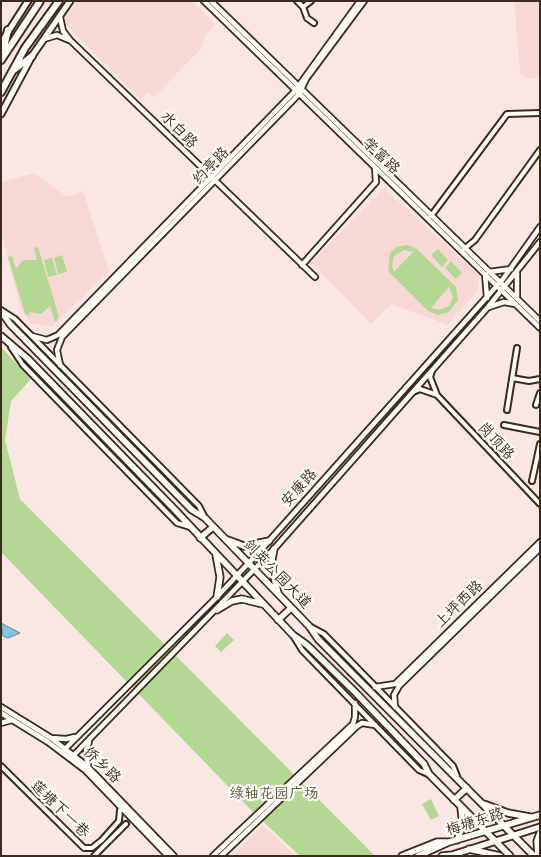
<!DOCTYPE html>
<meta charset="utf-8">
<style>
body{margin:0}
#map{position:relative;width:541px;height:857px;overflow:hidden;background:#fae7e3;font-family:Delius,sans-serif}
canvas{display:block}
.frame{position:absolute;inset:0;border:2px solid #3b2a1e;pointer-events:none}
</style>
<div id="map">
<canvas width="541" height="857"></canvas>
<div class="frame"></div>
</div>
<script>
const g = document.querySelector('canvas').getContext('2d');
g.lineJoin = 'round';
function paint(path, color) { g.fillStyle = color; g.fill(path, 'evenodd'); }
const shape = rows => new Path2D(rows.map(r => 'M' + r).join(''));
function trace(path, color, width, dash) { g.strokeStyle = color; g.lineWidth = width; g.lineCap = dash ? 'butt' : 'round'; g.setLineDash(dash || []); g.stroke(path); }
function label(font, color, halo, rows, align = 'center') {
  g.font = font + ' Delius,"LXGW WenKai TC",sans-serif'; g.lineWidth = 4.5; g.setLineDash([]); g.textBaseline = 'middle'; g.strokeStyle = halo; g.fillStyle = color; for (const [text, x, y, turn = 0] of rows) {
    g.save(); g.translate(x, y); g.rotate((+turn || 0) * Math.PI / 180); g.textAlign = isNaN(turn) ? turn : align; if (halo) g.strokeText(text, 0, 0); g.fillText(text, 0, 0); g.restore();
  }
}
paint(shape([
 [77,1,192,1,216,25,205,35,201,49,154,97,147,92,141,100,65,24,65,18],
 [514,1,540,1,540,78,525,78,520,73],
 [34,173,67,197,83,191,109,271,52,327,32,324,21,311,1,231,1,182],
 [384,188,480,276,477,291,448,325,391,304,371,324,311,263],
 [263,825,295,856,232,856]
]), '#f8d8d5');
paint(shape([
 [407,245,417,249,456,287,458,300,449,312,438,315,428,311,388,271,390,253,397,247],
 [404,250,413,252,394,272,392,266,394,256],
 [449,287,453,297,449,306,439,310,431,308],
 [38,247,59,317,55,322,50,306,41,314,29,312,30,316,25,314,8,257,12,256,16,269,23,260,37,260,34,248],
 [438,249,448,260,442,267,431,255],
 [62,255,67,272,58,274,54,258],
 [52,258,57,275,48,277,44,260],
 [451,261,462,273,456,279,445,268],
 [1,347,31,379,11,401,5,440,20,499,375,856,300,856,253,812,1,552],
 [227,633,234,640,221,652,215,646],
 [431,799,439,816,431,820,422,804]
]), '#b3d893');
const water = shape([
 [1,623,20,633,8,638,3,636,1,623]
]);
paint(water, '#80c5e1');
trace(water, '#648793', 1);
const minor = shape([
 [297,1,303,7,311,1],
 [303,7,307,18,314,23],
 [431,216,507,114,540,113],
 [464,249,475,240,540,150],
 [1,310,15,319,199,506,204,516],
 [11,347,23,365,177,523,190,527],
 [432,371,430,377,437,395,540,504],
 [512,378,529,381,540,379],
 [413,392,420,389,437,395],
 [536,405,540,393],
 [507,410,517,348],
 [504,425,540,432],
 [532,481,540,444],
 [311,627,324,634,453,766,457,776],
 [294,637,302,650,375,725,419,770,428,774],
 [1,766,84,848,92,848,102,840,119,821,120,810],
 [94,856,126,824]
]);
const tertiary = shape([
 [204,1,540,328],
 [211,1,540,321],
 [60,17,63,31,70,40,315,277],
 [44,39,57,35,69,40],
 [302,265,376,182,375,168],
 [489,272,511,269],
 [517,273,517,297],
 [485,274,487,298],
 [489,307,504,302,515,304],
 [32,336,47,340,58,335,295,91,360,1],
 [60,365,57,350,62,337,299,94,306,79,364,1],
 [375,687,395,684,540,542],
 [1,707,51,738,88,767,174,856],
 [395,707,394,695,399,686,540,548],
 [1,713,48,742,85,770,168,856],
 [1,723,12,720],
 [51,738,66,739,75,737],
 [62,752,217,597,269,541,503,279,540,227],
 [71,758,274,549,488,307,540,242],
 [88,765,86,755,89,741],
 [213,856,353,724,355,717,355,703],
 [221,856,357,726,362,723,375,725]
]);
const secondary = shape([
 [1,43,28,1],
 [1,114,32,56,70,1]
]);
const primary = shape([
 [1,311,10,324,192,510,205,518,309,626,318,639,534,856],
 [1,336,27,358,175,510,293,635,307,645,355,692,424,764,429,774,510,856],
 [200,538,213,527],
 [228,540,244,546,269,541],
 [274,549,271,565,278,593],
 [216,555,220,577,217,597],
 [217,610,232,601,242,599,262,604],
 [278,620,291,608],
 [454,800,467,788],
 [484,804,508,813,530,817],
 [457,840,463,826,461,808],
 [469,849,500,856],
 [402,856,437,842,447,842],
 [418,856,449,842,540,815],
 [442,856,452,855,540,827],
 [538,856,537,841,540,833]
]);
const trunk = shape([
 [2,56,8,30],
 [1,60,40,1],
 [14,70,32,56],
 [1,92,25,48,59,1]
]);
trace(minor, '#3b2a1e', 8);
trace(tertiary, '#3b2a1e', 8);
trace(secondary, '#3b2a1e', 9);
trace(primary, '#3b2a1e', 9);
trace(trunk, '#3b2a1e', 10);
trace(minor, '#fdfcf7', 4);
trace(tertiary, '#fdfcf7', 4.5);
trace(secondary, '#fdfcf7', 5);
trace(primary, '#fdfcf7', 5.5);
trace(trunk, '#fdfcf7', 6);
label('15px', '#3b2a1e', '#fdfcf7', [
 ["水白路",179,130,45],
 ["学富路",381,156,44],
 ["约亭路",211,166,-46],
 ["岗顶路",496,441,47],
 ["安康路",299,488,-48],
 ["剑英公园大道",277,574,46],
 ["上坪西路",459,604,-44],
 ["侨乡路",102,765,44],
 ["莲塘下一巷",60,809,44],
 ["梅塘东路",475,822,-18]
]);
label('15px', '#59563b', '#fdfcf7', [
 ["绿轴花园广场",274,794]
]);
</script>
